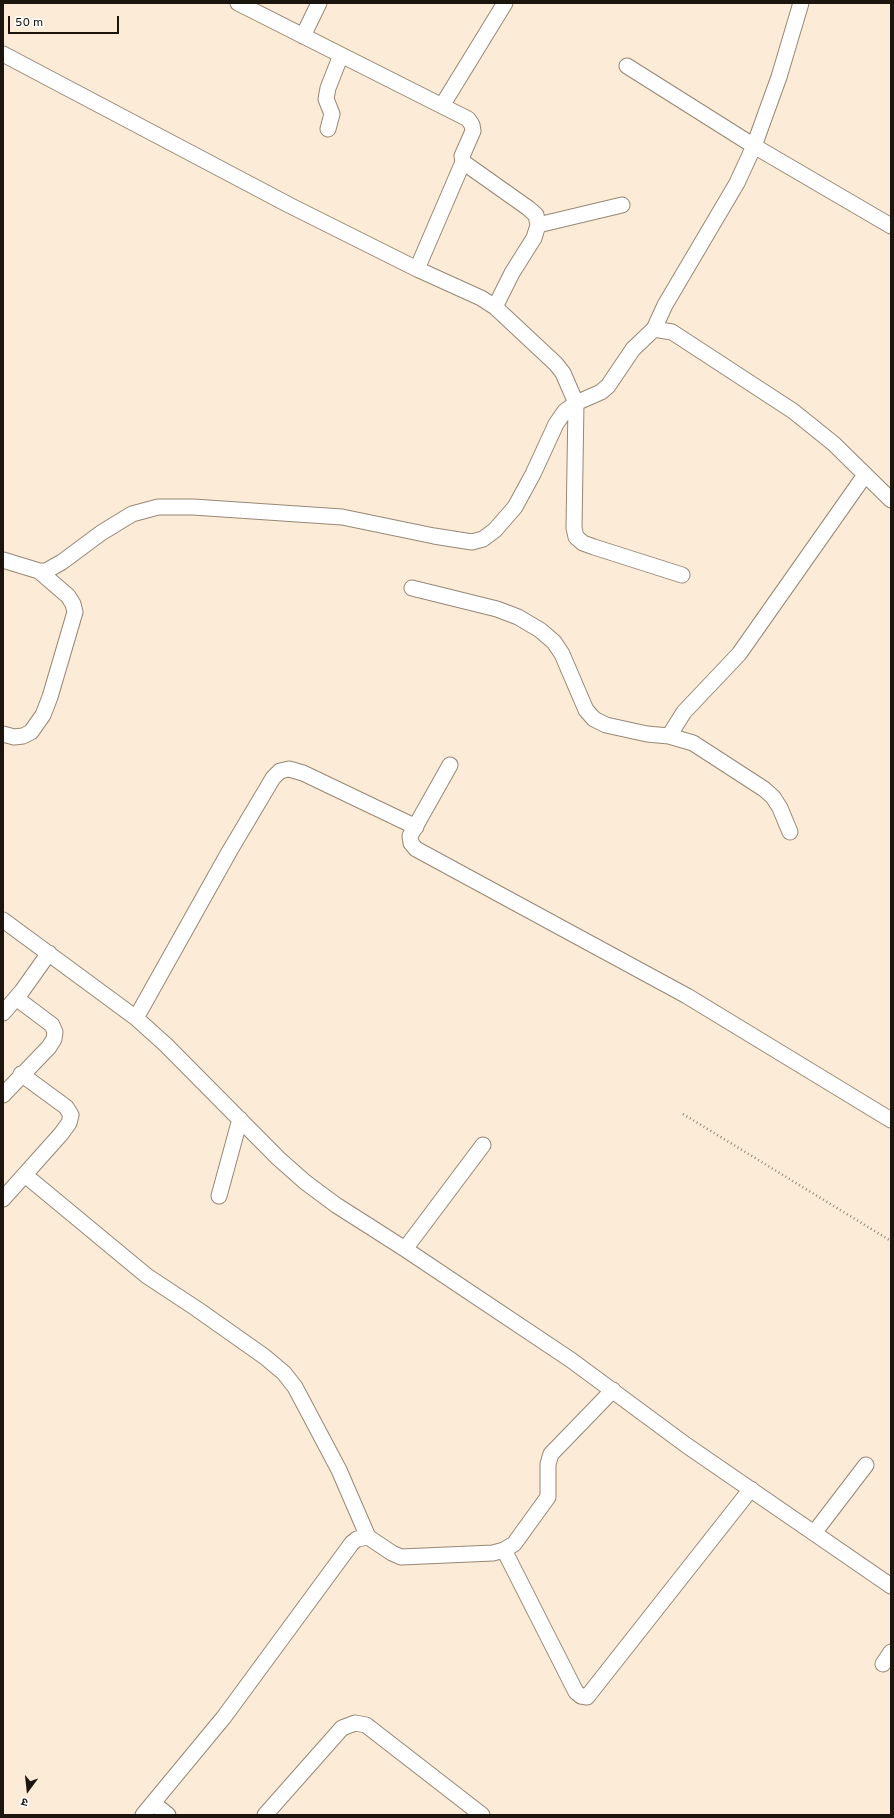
<!DOCTYPE html>
<meta charset="utf-8">
<style>
body{margin:0}
#map{position:relative;width:894px;height:1818px;overflow:hidden;background:#fcebd7;font-family:Overpass,"Noto Sans Devanagari",sans-serif}
canvas{display:block}
.frame{position:absolute;inset:0;border:4px solid #1b150e;pointer-events:none}
.north{position:absolute;left:8px;top:1770px;width:40px;height:40px;-webkit-text-stroke:3px #fff;paint-order:stroke;rotate:195deg;font-size:11px;font-weight:700;line-height:16px;text-align:center;color:#1b150e}
.north::after{content:'';display:block;margin:auto;width:14px;height:18px;background:#1b150e;clip-path:polygon(50% 0,100% 100%,50% 72%,0 100%)}
.scale{position:absolute;left:8px;top:16px;width:111px;height:18px;box-sizing:border-box;border:2px solid #1b150e;border-top:0;padding-left:5px;font-size:12px;line-height:14px;white-space:nowrap;color:#1b150e;-webkit-text-stroke:3px #fff;paint-order:stroke}
</style>
<div id="map">
<canvas width="894" height="1818"></canvas>
<div class="frame"></div>
<div class="north">उ</div>
<div class="scale">50 m</div>
</div>
<script>
const g = document.querySelector('canvas').getContext('2d');
g.lineJoin = 'round';
const shape = rows => new Path2D(rows.map(r => 'M' + r).join(''));
function trace(path, color, width, dash) { g.strokeStyle = color; g.lineWidth = width; g.lineCap = dash ? 'butt' : 'round'; g.setLineDash(dash || []); g.stroke(path); }
const minor = shape([
 [238,3,468,119,472,125,473,131,462,156,463,162,528,208,536,215,538,225,534,238,512,273,495,307],
 [303,36,319,3],
 [3,54,289,205,417,269,481,298,495,307,556,364,563,373,576,403,574,528,576,537,583,543,594,547,682,575],
 [627,66,754,146,891,226],
 [443,104,505,3],
 [328,129,332,114,326,99,328,88,341,55],
 [538,225,622,205],
 [417,269,463,162],
 [654,329,665,305,737,183,754,146,779,77,801,3],
 [3,560,39,571,46,571,62,562,101,533,132,514,158,507,193,507,342,517,434,536,472,542,483,539,495,530,515,507,533,474,556,424,565,411,576,403,601,392,608,386,633,349,654,329,672,332,793,411,834,444,891,500],
 [412,588,497,609,518,617,540,630,554,642,562,654,586,710,594,719,606,725,647,734,669,736,693,743,764,789,773,797,780,808,790,832],
 [3,734,14,737,23,736,31,732,43,715,50,697,75,612,73,604,68,596,39,571],
 [669,736,684,712,739,654,865,475],
 [450,765,410,836,411,843,416,849,687,996,891,1120],
 [3,920,136,1018,166,1045,278,1158,305,1182,336,1205,405,1249,571,1360,686,1445,891,1586],
 [3,1013,22,991,49,953],
 [136,1018,229,852,273,778,280,771,289,769,303,773,416,827],
 [3,1095,49,1047,54,1039,55,1032,52,1025,16,998],
 [25,1175,147,1276,197,1309,265,1357,284,1373,295,1387,339,1470,368,1537],
 [219,1196,240,1119],
 [3,1199,61,1134,69,1123,71,1115,66,1107,21,1074],
 [405,1249,483,1145],
 [814,1533,866,1465],
 [504,1550,576,1692,581,1696,587,1697,751,1489],
 [883,1664,891,1652],
 [153,1803,168,1815],
 [143,1815,224,1717,352,1543,357,1539,368,1537,392,1553,401,1557,493,1553,504,1550,514,1544,548,1497,548,1464,551,1454,613,1390],
 [265,1815,342,1728,355,1723,366,1725,482,1815]
]);
trace(minor, '#978775', 17);
trace(shape([
 [683,1114,891,1241]
]), '#918577', 2.5, [1, 3]);
trace(minor, '#fff', 15);
</script>
